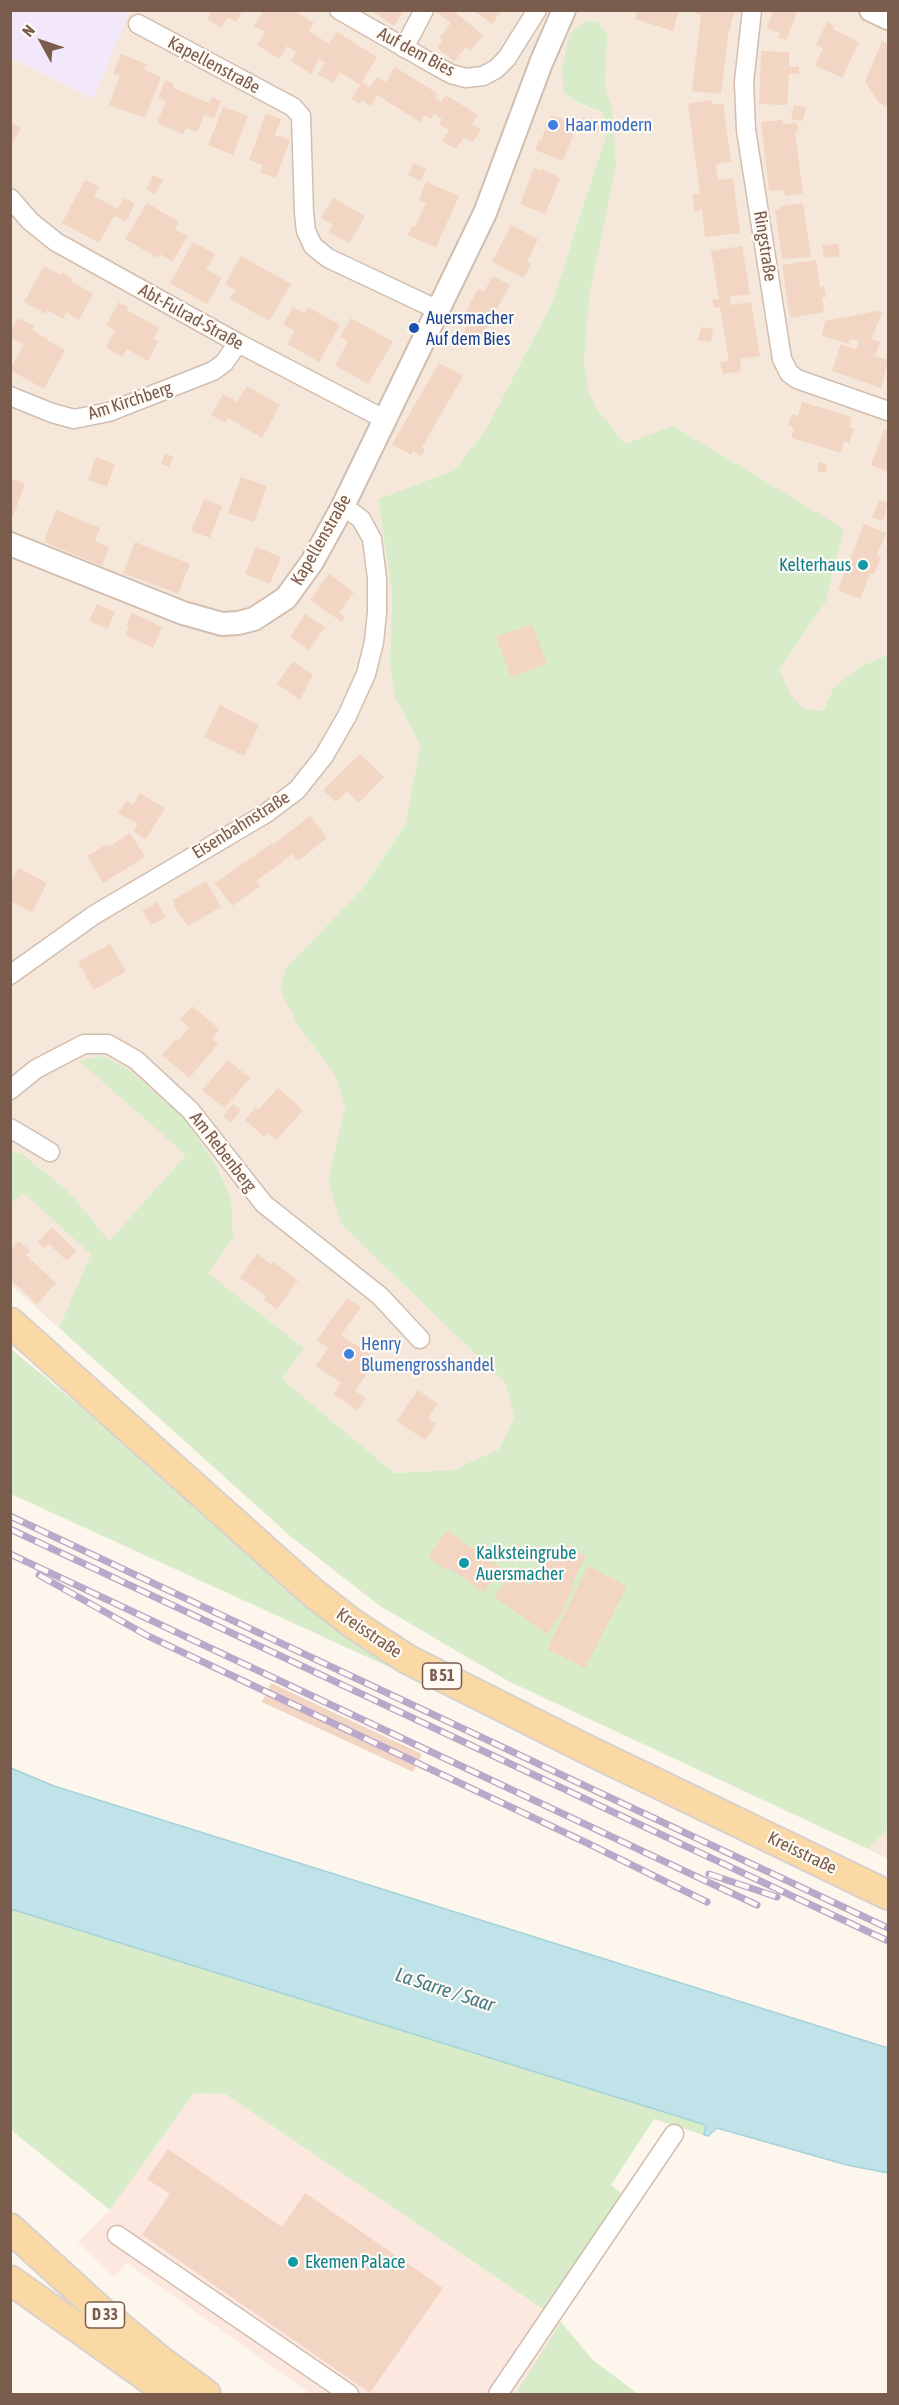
<!DOCTYPE html>
<meta charset="utf-8">
<style>
body{margin:0}
#map{position:relative;width:899px;height:2405px;overflow:hidden;background:#fdf6ec;font-family:"Asap Condensed",sans-serif}
canvas{display:block}
.frame{position:absolute;inset:0;border:12px solid #7a5c4d;pointer-events:none}
.north{position:absolute;left:12px;top:12px;width:60px;height:60px;-webkit-text-stroke:4px #fffaf3;paint-order:stroke;rotate:310deg;font-size:16px;font-weight:700;line-height:24px;text-align:center;color:#7a5c4d}
.north::after{content:'';display:block;margin:auto;width:21px;height:27px;background:#7a5c4d;clip-path:polygon(50% 0,100% 100%,50% 72%,0 100%)}
</style>
<div id="map">
<canvas width="899" height="2405"></canvas>
<div class="frame"></div>
<div class="north">N</div>
</div>
<script>
const g = document.querySelector('canvas').getContext('2d');
g.lineJoin = 'round';
function paint(path, color) { g.fillStyle = color; g.fill(path, 'evenodd'); }
const shape = rows => new Path2D(rows.map(r => 'M' + r).join(''));
function trace(path, color, width, dash) { g.strokeStyle = color; g.lineWidth = width; g.lineCap = dash ? 'butt' : 'round'; g.setLineDash(dash || []); g.stroke(path); }
function label(font, color, halo, rows, align = 'center') {
  g.font = font + ' "Asap Condensed",sans-serif'; g.lineWidth = 4.5; g.setLineDash([]); g.textBaseline = 'middle'; g.strokeStyle = halo; g.fillStyle = color; for (const [text, x, y, turn = 0] of rows) {
    g.save(); g.translate(x, y); g.rotate((+turn || 0) * Math.PI / 180); g.textAlign = isNaN(turn) ? turn : align; if (halo) g.strokeText(text, 0, 0); g.fillText(text, 0, 0); g.restore();
  }
}
paint(shape([
 [10,11,888,11,888,655,859,667,833,688,824,710,804,709,791,695,778,670,624,444,598,410,588,394,584,361,590,292,612,108,605,88,607,34,587,21,574,30,569,37,578,104,602,112,608,129,552,303,486,429,455,470,378,499,392,593,390,662,394,695,420,745,406,823,362,889,286,968,298,1025,336,1077,345,1106,328,1181,341,1224,506,1384,514,1418,499,1449,453,1470,394,1473,282,1379,303,1347,208,1273,231,1198,216,1165,184,1118,186,1155,109,1241,71,1194,23,1154,11,1152],
 [23,1193,92,1254,59,1328,11,1285,11,1204],
 [888,1828,888,1859,868,1849]
]), '#f5e8da');
paint(shape([
 [194,2093,225,2094,561,2322,515,2394,311,2394,127,2263,114,2277,78,2242,110,2210]
]), '#fde8e0');
paint(shape([
 [10,11,130,11,93,99,11,58]
]), '#f3e8fa');
paint(shape([
 [586,21,598,22,607,34,605,88,612,108,616,164,590,292,584,361,589,394,598,410,625,444,673,426,844,529,826,601,779,670,791,695,804,709,824,710,833,688,859,667,888,655,888,1828,868,1849,508,1681,380,1606,290,1536,59,1328,91,1254,23,1193,11,1204,11,1152,23,1154,71,1194,109,1241,186,1155,79,1061,103,1056,129,1070,184,1118,216,1165,231,1198,233,1238,208,1273,304,1348,282,1379,394,1473,453,1470,499,1449,514,1418,506,1384,341,1224,328,1181,345,1106,336,1077,298,1025,280,990,286,968,362,889,406,823,420,745,394,695,390,662,392,593,378,499,455,470,486,429,552,303,608,129,602,112,578,103,564,92,562,68,569,37,574,29],
 [11,1349,398,1671,11,1494],
 [10,1909,706,2125,704,2135,654,2119,611,2185,623,2195,544,2310,225,2094,194,2093,110,2210,11,2130],
 [561,2322,593,2360,638,2394,515,2394]
]), '#d8ecc9');
const water = shape([
 [11,1768,54,1786,888,2048,888,2173,847,2165,717,2128,708,2136,704,2135,706,2125,11,1909,11,1768]
]);
paint(water, '#bfe3e8');
trace(water, '#a5d3da', 1.5);
paint(shape([
 [212,10,243,10,236,22,228,17,221,28,207,19],
 [264,10,294,10,314,23,309,31,329,44,337,32,377,57,362,82,370,87,377,77,386,82,395,67,437,93,435,98,441,102,446,95,478,115,472,124,481,129,473,142,464,137,456,149,442,141,449,130,439,125,442,119,434,114,431,119,424,115,420,122,377,95,371,106,362,100,360,104,351,99,360,85,340,72,333,83,318,74,325,63,319,59,311,74,291,61,296,52,287,46,279,59,257,45,265,32,254,26],
 [371,10,404,10,394,26],
 [434,10,458,10,456,13,483,35,470,51,466,47,454,61,437,48,443,40,439,38,451,23],
 [473,10,502,10,492,24],
 [637,10,679,10,673,31,635,19],
 [689,10,735,10,728,36,721,94,692,91,701,15],
 [773,10,798,10,786,40,778,37,780,33,767,28],
 [827,22,834,26,833,29,859,42,842,78,815,65,823,48,816,45],
 [882,41,888,44,887,107,879,103,865,82],
 [761,51,789,52,789,67,799,67,799,74,789,74,787,105,759,104],
 [121,54,147,64,144,70,161,77,145,118,109,105,120,76,113,74],
 [165,80,174,84,173,88,209,103,212,97,221,101,214,119,204,115,197,132,186,128,183,134,157,123,166,102,158,98],
 [711,100,712,105,723,103,731,162,716,164,718,180,733,178,740,233,705,237,702,210,695,211,692,195,700,194,688,104],
 [794,105,806,108,803,121,791,119],
 [223,107,248,116,233,155,208,145],
 [266,113,281,119,275,135,290,140,276,178,260,172,263,165,249,160],
 [551,115,577,125,563,161,535,150,539,139,541,140],
 [583,117,601,124,598,133,580,126],
 [783,120,783,124,797,123,798,132,795,132,803,193,785,196,784,190,769,191,761,122],
 [10,122,21,128,10,146],
 [413,163,426,169,421,181,408,175],
 [534,168,541,171,542,169,560,178,545,214,520,204],
 [153,175,163,180,155,194,146,189],
 [85,180,99,187,94,196,118,209,124,198,135,203,126,222,114,216,99,243,62,223],
 [426,182,459,196,436,247,407,235,412,226,415,227,426,203,419,200],
 [333,198,365,216,349,243,329,232,333,225,321,218],
 [147,203,179,222,175,229,188,236,172,262,160,254,158,258,125,239],
 [803,203,811,257,782,259,775,210,780,209,780,206],
 [511,225,538,239,527,262,531,264,524,278,492,262],
 [193,242,215,254,206,269,222,278,207,304,170,283],
 [838,243,840,256,824,258,822,246],
 [742,246,750,294,730,297,731,305,751,302,760,356,740,359,741,371,723,374,720,362,729,361,720,307,714,308,712,300,719,299,711,251],
 [241,256,291,284,269,321,230,299,235,290,225,284],
 [816,260,820,287,824,286,826,297,822,298,824,312,790,318,782,265],
 [44,266,60,275,62,272,72,278,71,281,93,294,79,320,66,312,63,319,47,310,46,314,24,302],
 [493,276,510,285,476,347,460,339,467,326,460,322,478,289,484,292],
 [119,302,128,307,127,310,159,328,153,339,158,342,148,361,127,349,122,357,106,347,115,330,106,325],
 [293,307,304,313,308,307,340,325,319,362,287,344,295,331,283,325],
 [876,311,882,313,871,339,880,342,875,356,888,360,881,388,832,371,841,344,856,349,859,341,851,339,848,344,822,336,825,321],
 [18,318,34,326,32,330,48,339,47,340,65,350,44,389,10,370,24,344,10,337,10,332],
 [351,318,393,342,368,384,335,365,348,342,340,337],
 [701,327,713,329,711,342,698,340],
 [439,363,463,376,422,447,425,449,421,456,413,451,411,455,392,444],
 [247,386,280,405,262,438,228,418,226,423,211,415,223,394,237,402],
 [802,402,852,417,849,428,854,429,849,443,844,441,841,453,791,438,794,428,788,426,792,414,798,416],
 [884,429,888,430,888,472,871,465],
 [165,453,173,457,169,467,161,464],
 [96,457,115,464,107,487,88,480],
 [819,462,827,464,826,473,817,471],
 [241,477,267,486,254,522,228,513],
 [10,478,25,484,11,521,10,521],
 [204,499,222,506,210,538,191,531],
 [879,500,888,503,883,521,872,517],
 [56,510,100,528,95,541,109,547,102,566,44,542],
 [864,524,886,533,877,555,881,557,874,574,870,573,860,599,838,590],
 [135,542,190,564,178,594,123,573],
 [256,547,281,557,270,584,245,574],
 [329,574,354,592,339,613,345,617,342,622,310,600],
 [97,604,115,612,108,629,89,621],
 [132,613,162,627,153,648,125,635,129,627,126,626],
 [305,614,325,627,309,650,290,637],
 [532,624,547,664,511,677,496,637],
 [293,661,313,675,300,700,277,684],
 [220,705,259,725,244,756,204,737],
 [360,754,384,777,359,803,347,791,336,802,323,790],
 [140,793,165,808,146,839,133,831,138,824,118,813,126,801,133,805],
 [310,816,327,838,298,861,292,854,284,860,279,854,284,861,256,881,260,886,232,906,215,883,272,843,273,845],
 [130,833,145,857,103,883,87,856,107,844,109,847],
 [19,868,47,883,32,912,10,901,10,883],
 [206,881,221,907,188,926,173,905,175,903,173,900],
 [157,902,166,917,151,925,142,911],
 [110,944,126,971,94,990,78,962],
 [192,1006,219,1029,212,1039,218,1044,189,1078,162,1055,176,1039,178,1041,189,1028,180,1019],
 [228,1060,250,1078,224,1108,202,1090],
 [278,1088,303,1110,276,1140,267,1133,264,1137,245,1120,255,1108,258,1110],
 [233,1104,241,1110,231,1123,223,1116],
 [52,1227,76,1251,67,1261,49,1244,44,1249,38,1242],
 [19,1241,30,1251,26,1255,56,1283,37,1304,10,1279,10,1250],
 [257,1254,271,1264,273,1262,298,1280,277,1309,264,1300,266,1296,240,1278],
 [347,1298,361,1307,341,1335,377,1359,355,1391,366,1398,357,1410,333,1394,341,1383,316,1366,328,1348,317,1340],
 [418,1390,438,1404,428,1418,436,1424,425,1440,397,1421],
 [447,1530,501,1568,484,1592,448,1568,446,1570,428,1557],
 [565,1545,586,1556,571,1586,574,1587,563,1608,565,1609,547,1634,494,1597,512,1573,530,1586,553,1548,561,1552],
 [588,1566,627,1586,585,1668,547,1649],
 [271,1683,422,1754,413,1772,262,1702],
 [168,2149,282,2227,305,2193,443,2288,370,2393,142,2235,170,2194,147,2179]
]), '#f3d5c3');
const minor = shape([
 [339,10,433,64,451,74,466,78,483,76,496,69,507,58,537,10],
 [752,10,744,82,746,130,782,359,789,373,797,379,888,411],
 [138,24,293,107,301,116,304,213,306,231,313,246,328,258,438,310],
 [404,48,424,10],
 [10,198,30,221,56,242,238,343,384,419],
 [10,396,52,413,74,419,109,412,213,371,224,363,238,343],
 [10,975,94,915,265,814,297,790,324,756,347,716,366,674,374,642,377,612,377,578,372,539,361,519,343,506],
 [10,1090,36,1069,84,1044,108,1044,136,1060,190,1110,264,1204,380,1296,420,1339],
 [10,1128,50,1152],
 [117,2235,349,2394],
 [498,2394,674,2134]
]);
const tertiary = shape([
 [871,10,888,18],
 [10,544,183,613,222,624,238,623,254,619,286,598,312,562,343,506,485,213,541,63,564,10]
]);
const primary = shape([
 [10,1322,312,1592,352,1623,407,1659,584,1748,888,1895],
 [10,2228,102,2312,161,2361,206,2394],
 [10,2280,171,2394]
]);
trace(minor, '#d1beb0', 21);
trace(tertiary, '#d1beb0', 26);
trace(primary, '#dad1cd', 32);
trace(minor, '#fff', 18);
trace(tertiary, '#fff', 22);
trace(primary, '#fbd9a5', 28);
const rail = shape([
 [10,1516,888,1928],
 [10,1529,888,1941],
 [10,1554,757,1905],
 [39,1575,148,1636,587,1843,707,1902],
 [709,1874,777,1897]
]);
trace(rail, '#b9a8c9', 7);
trace(rail, '#fffaf3', 4.5, [14]);
for (const [x, y, r, color] of [
 [553,125,6,"#3f7fe0"],
 [414,328,6,"#1a4fb4"],
 [863,565,6,"#0f9aa8"],
 [349,1354,6,"#3f7fe0"],
 [464,1563,6,"#0f9aa8"],
 [293,2262,6,"#0f9aa8"]
]) { const dot = new Path2D(); dot.arc(x, y, r, 0, 2 * Math.PI); g.fillStyle = color; g.fill(dot); trace(dot, '#fffaf3', 2); }
for (const [x, y, w] of [
 [442,1676,39],
 [105,2315,39]
]) { const box = new Path2D(); box.roundRect(x - w / 2, y - 13, w, 26, 4.5); g.fillStyle = '#fffaf3'; g.fill(box); trace(box, '#7a5c4d', 1.5); }
label('bold 16px', '#7a5c4d', null, [
 ["B 51",442,1676],
 ["D 33",105,2315]
]);
label('18px', '#7a5c4d', '#fffaf3', [
 ["Auf dem Bies",416,52,28],
 ["Kapellenstraße",214,65,28],
 ["Ringstraße",765,246,81],
 ["Abt-Fulrad-Straße",191,317,29],
 ["Am Kirchberg",130,401,-18],
 ["Kapellenstraße",321,540,-60],
 ["Eisenbahnstraße",241,825,-32],
 ["Am Rebenberg",223,1152,52],
 ["Kreisstraße",369,1633,34],
 ["Kreisstraße",802,1853,26]
]);
label('18px', '#366cbe', '#fffaf3', [
 ["Haar modern",565,125],
 ["Henry",361,1344],
 ["Blumengrosshandel",361,1365]
], 'left');
label('18px', '#164399', '#fffaf3', [
 ["Auersmacher",426,318],
 ["Auf dem Bies",426,339]
], 'left');
label('18px', '#0d838f', '#fffaf3', [
 ["Kelterhaus",851,565,"right"],
 ["Kalksteingrube",476,1553],
 ["Auersmacher",476,1574],
 ["Ekemen Palace",305,2262]
], 'left');
label('italic 20px', '#437c86', '#fffaf3', [
 ["La Sarre / Saar",445,1990,18]
]);
</script>
